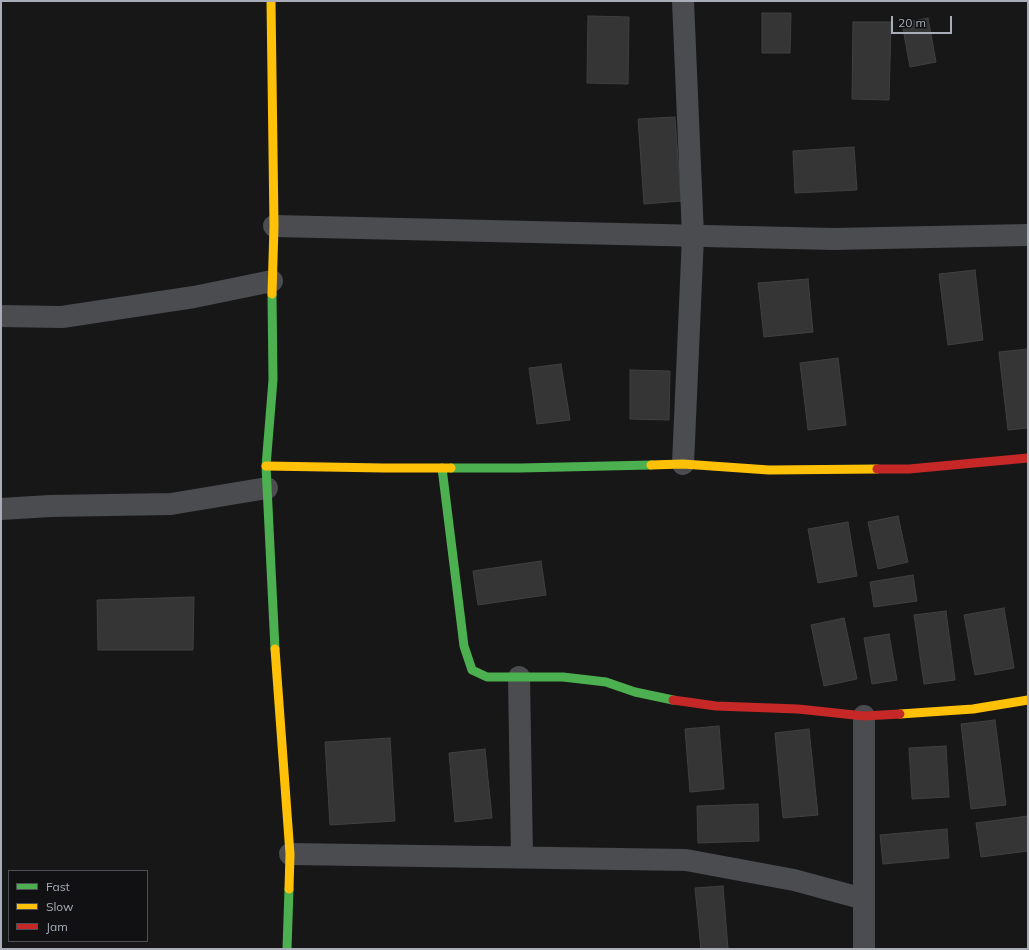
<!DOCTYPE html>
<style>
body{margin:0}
#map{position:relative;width:1029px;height:950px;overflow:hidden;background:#171717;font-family:Mulish,sans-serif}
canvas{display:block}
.frame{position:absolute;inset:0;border:2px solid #a8adb8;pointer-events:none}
.legend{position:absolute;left:8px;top:870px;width:140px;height:72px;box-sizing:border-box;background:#111113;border:1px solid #4d4f55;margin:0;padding:5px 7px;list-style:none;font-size:12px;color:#a8adb8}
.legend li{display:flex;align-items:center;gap:8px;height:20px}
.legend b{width:20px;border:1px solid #4d4f55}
.scale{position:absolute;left:891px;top:16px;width:61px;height:18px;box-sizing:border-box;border:2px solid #a8adb8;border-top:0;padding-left:5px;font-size:12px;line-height:14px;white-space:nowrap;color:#a8adb8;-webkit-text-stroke:3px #111113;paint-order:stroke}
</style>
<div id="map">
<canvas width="1029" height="950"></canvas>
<div class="frame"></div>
<ul class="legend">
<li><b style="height:5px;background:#4caf50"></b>Fast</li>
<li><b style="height:5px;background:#ffc107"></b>Slow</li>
<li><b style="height:5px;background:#c62828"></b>Jam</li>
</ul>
<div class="scale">20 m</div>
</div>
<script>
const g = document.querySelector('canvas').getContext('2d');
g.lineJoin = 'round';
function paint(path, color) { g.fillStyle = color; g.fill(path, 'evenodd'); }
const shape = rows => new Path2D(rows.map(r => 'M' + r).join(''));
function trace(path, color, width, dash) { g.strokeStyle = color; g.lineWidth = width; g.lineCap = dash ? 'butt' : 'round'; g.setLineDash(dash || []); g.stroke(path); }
const building = shape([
 [762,13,791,13,790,53,762,53,762,13],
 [588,16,629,17,628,84,587,83,588,16],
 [928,18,936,62,910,67,902,23,928,18],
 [853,22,891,22,889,100,852,99,853,22],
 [675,117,681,201,644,204,638,119,675,117],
 [854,147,857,190,795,193,793,151,854,147],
 [975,270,983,340,948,345,939,274,975,270],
 [808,279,813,332,764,337,758,283,808,279],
 [1028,349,1028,428,1008,430,999,352,1028,349],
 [838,358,846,425,808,430,800,363,838,358],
 [561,364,570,420,537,424,529,368,561,364],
 [630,370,670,371,669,420,630,419,630,370],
 [898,516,908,562,878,569,868,522,898,516],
 [848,522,857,576,818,583,808,529,848,522],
 [541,561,546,595,478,605,473,571,541,561],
 [913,575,917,601,874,607,870,582,913,575],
 [194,597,193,650,98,650,97,600,194,597],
 [1004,608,1014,668,975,675,964,615,1004,608],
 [946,611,955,680,924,684,914,615,946,611],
 [844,618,857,679,824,686,811,625,844,618],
 [889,634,897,680,872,684,864,638,889,634],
 [995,720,1006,805,971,809,961,724,995,720],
 [719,726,724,789,690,792,685,729,719,726],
 [809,729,818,815,783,818,775,733,809,729],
 [390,738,395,821,330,825,325,742,390,738],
 [946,746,949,797,912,799,909,748,946,746],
 [485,749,492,818,455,822,449,753,485,749],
 [758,804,759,841,698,843,697,806,758,804],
 [1028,816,1028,851,981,857,976,823,1028,816],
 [947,829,949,858,883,864,880,835,947,829],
 [723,886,728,949,701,949,695,888,723,886]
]);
paint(building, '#353536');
trace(building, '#3f4043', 1);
trace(shape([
 [274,226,834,239,1028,235],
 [1,316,62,317,194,297,272,281],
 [683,464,693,236,683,1],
 [1,509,50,506,171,504,267,488],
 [519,677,522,857],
 [290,854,686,860,794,880,864,899],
 [864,949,864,716]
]), '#4b4c50', 22);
trace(shape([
 [272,294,273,380,266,466,275,649],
 [442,468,464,646,472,670,487,677,563,677,606,682,635,692,673,700],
 [451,468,520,468,651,465],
 [287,949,289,889]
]), '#4caf50', 9);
trace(shape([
 [271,1,274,226,272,294],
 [651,465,683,464,769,470,877,469],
 [266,466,384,468,451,468],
 [275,649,290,854,289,889],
 [900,714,973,709,1028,700]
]), '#ffc107', 9);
trace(shape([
 [877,469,909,469,1028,458],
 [673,700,716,706,798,709,864,716,900,714]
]), '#c62828', 9);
</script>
